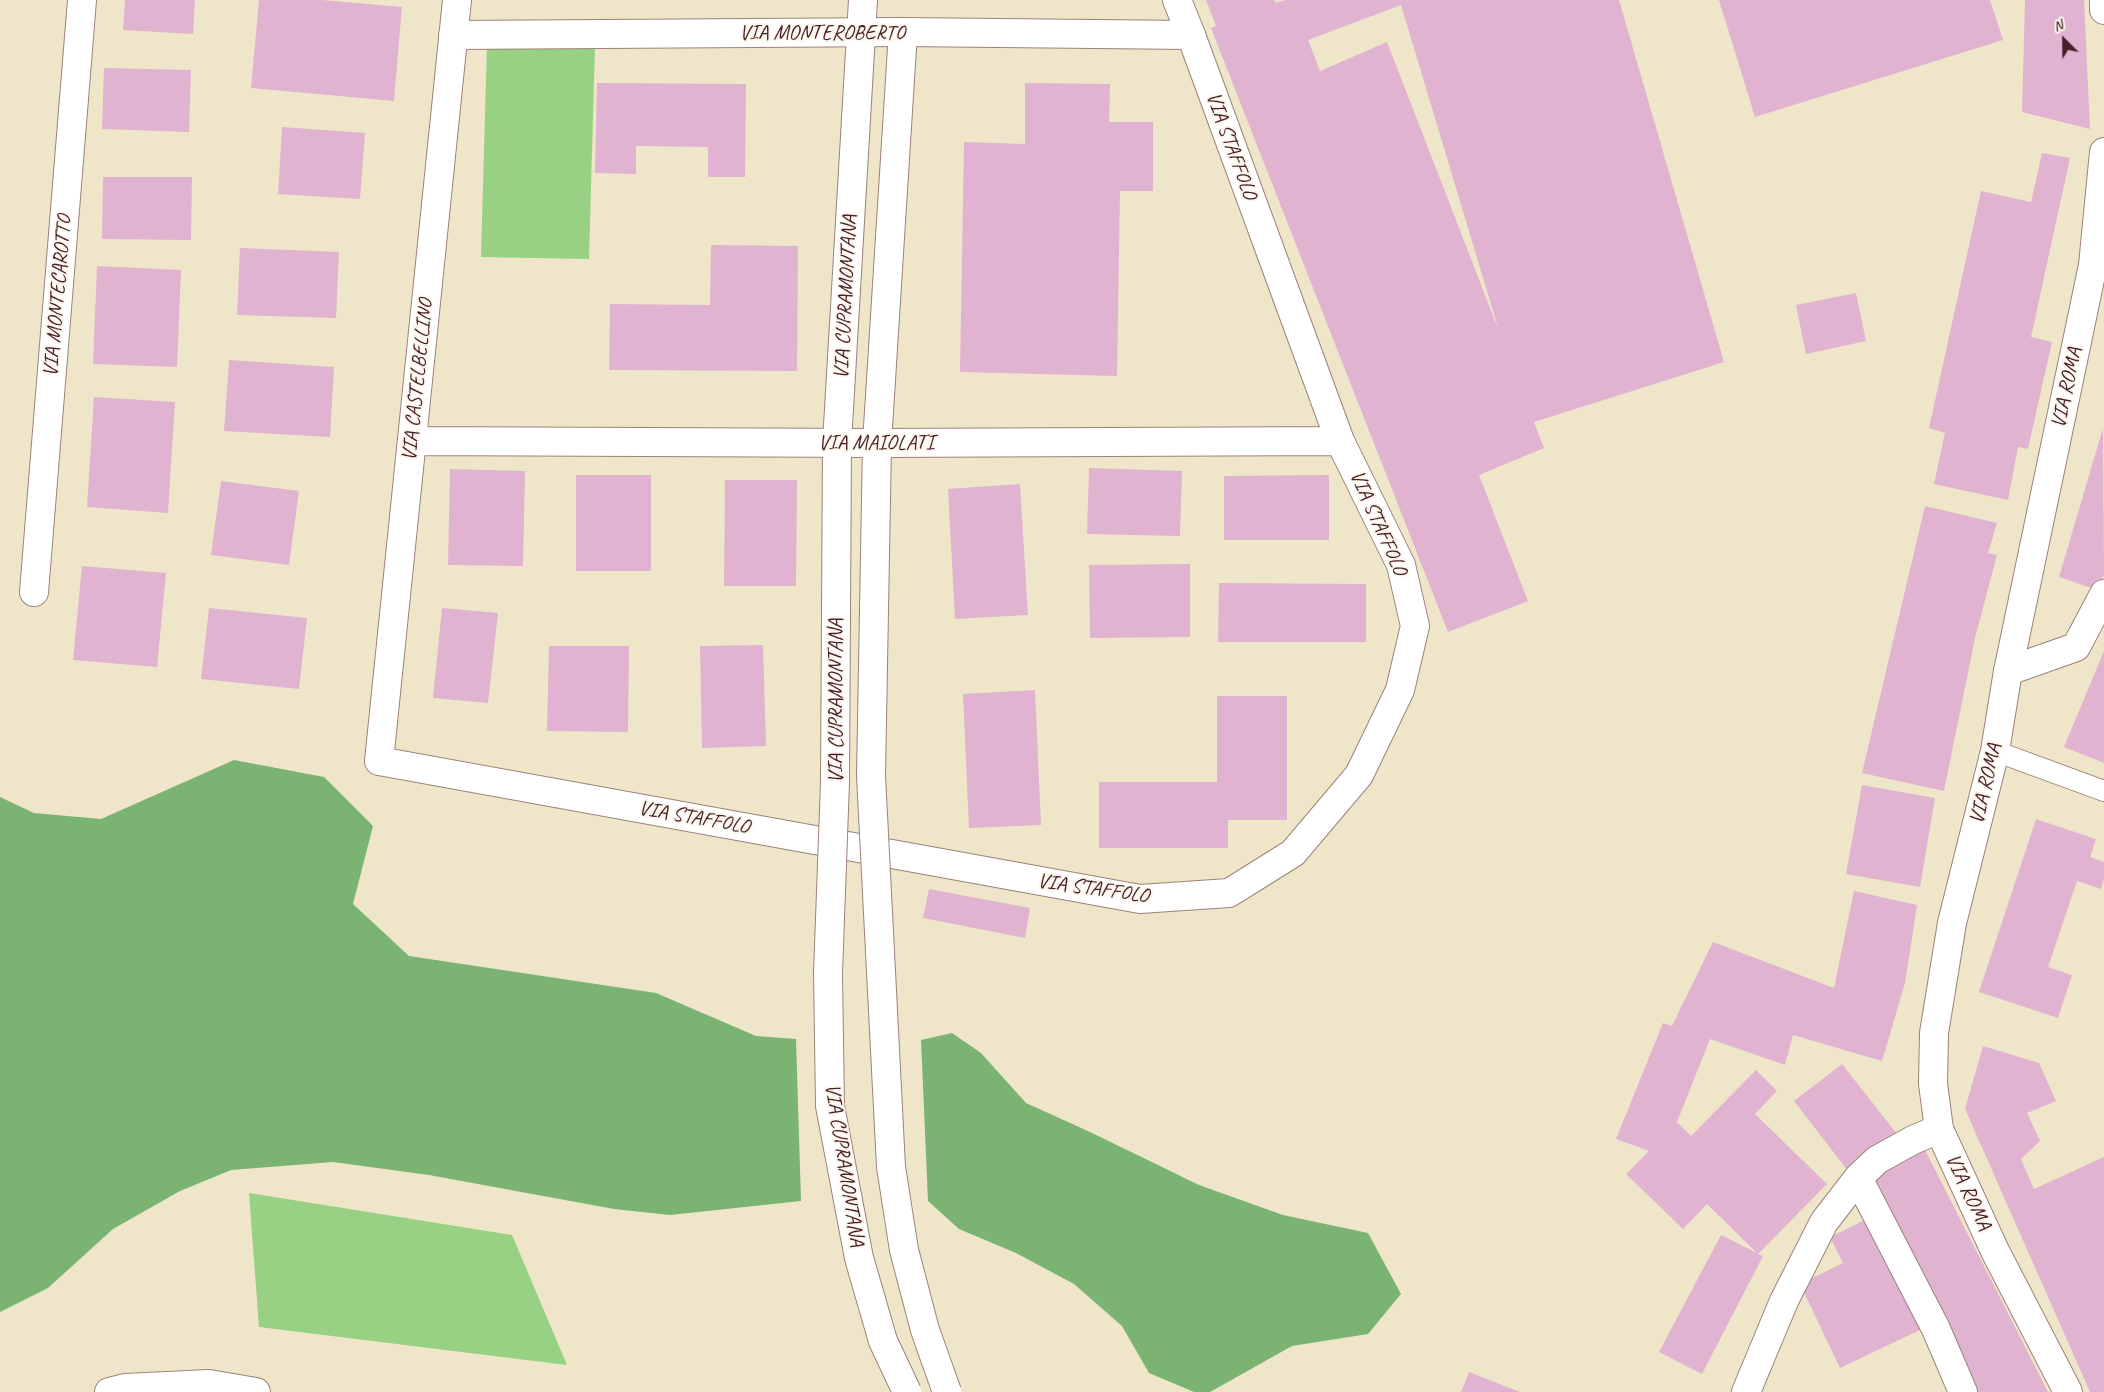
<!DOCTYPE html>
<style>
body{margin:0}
#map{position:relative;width:2104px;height:1392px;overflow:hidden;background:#efe6c9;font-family:Caveat,sans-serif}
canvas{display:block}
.north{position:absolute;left:2039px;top:15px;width:50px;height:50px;-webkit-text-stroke:4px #fbf7ec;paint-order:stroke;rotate:337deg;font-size:14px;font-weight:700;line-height:20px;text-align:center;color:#4a1f2b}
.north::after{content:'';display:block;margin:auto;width:18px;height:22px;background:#4a1f2b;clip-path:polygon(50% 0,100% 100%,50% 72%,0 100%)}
</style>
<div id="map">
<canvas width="2104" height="1392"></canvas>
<div class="north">N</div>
</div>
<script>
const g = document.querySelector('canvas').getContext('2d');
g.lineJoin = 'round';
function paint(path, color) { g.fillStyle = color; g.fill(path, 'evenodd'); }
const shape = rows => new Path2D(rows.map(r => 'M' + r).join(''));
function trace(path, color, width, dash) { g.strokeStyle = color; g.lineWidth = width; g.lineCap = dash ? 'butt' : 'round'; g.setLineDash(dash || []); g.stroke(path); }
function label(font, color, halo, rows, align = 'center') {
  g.font = font + ' Caveat,sans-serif'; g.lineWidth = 4; g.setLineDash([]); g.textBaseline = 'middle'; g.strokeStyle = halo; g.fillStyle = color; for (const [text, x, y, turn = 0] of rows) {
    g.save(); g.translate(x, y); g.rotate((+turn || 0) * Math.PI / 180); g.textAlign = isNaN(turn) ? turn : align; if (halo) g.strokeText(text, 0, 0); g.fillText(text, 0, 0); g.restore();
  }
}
paint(shape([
 [487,44,595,46,589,259,481,257],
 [249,1193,512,1235,567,1365,259,1327]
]), '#98d184');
paint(shape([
 [234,760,324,777,373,826,353,904,409,956,656,993,756,1036,796,1039,801,1201,670,1215,614,1209,429,1175,333,1162,231,1170,180,1191,113,1229,48,1288,0,1312,0,797,34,813,101,819],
 [952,1033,981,1053,1026,1103,1090,1132,1199,1185,1283,1215,1368,1233,1401,1294,1368,1334,1292,1346,1210,1392,1194,1392,1149,1373,1122,1326,1074,1284,1016,1253,959,1229,928,1201,921,1040]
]), '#7ab372');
paint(shape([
 [125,0,195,0,193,34,123,30],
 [259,0,322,0,402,7,394,101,251,88],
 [1206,0,1274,0,1276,3,1285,0,1619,0,1724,362,1534,422,1544,448,1479,475,1528,601,1448,632,1211,28,1216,26],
 [1401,5,1499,331,1387,42,1320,71,1308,40],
 [1719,0,1990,0,2003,40,1755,117],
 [2025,0,2084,0,2090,129,2022,112],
 [104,68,191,70,189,132,102,129],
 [597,83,746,84,745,177,708,177,708,147,636,146,636,174,595,173],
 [1025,83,1110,84,1109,122,1153,122,1153,191,1120,191,1117,376,960,372,964,142,1025,144],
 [282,127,365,133,360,199,278,194],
 [2042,153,2070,158,2031,337,2052,342,2028,449,2018,447,2008,500,1934,484,1945,433,1929,428,1981,191,2031,202],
 [103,177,192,177,191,240,102,239],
 [711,245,798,246,797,371,609,370,610,304,710,305],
 [240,248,339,252,336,318,237,315],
 [97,266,181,270,177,367,93,364],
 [1856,293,1866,341,1806,354,1796,305],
 [229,360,334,367,330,437,224,431],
 [94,397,175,402,168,513,87,507],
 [2103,428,2104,575,2097,590,2059,577],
 [1089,468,1182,471,1180,536,1087,534],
 [450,469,525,471,523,566,448,565],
 [576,475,651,475,651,571,576,571],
 [1329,475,1329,540,1224,540,1224,476],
 [725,480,797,480,796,586,724,586],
 [221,481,299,491,289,565,211,555],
 [1020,484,1028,615,955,619,948,489],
 [1925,506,1997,523,1988,553,1997,555,1975,638,1944,791,1862,773],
 [1190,564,1190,637,1090,638,1089,565],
 [82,566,166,573,157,667,73,660],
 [1219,583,1366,584,1366,642,1218,642],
 [209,608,307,618,299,689,201,679],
 [442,608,498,613,488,703,433,698],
 [763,645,766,746,702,748,700,646],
 [549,646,629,646,628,732,547,731],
 [2104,651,2104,763,2064,747],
 [1035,690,1041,825,969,828,963,694],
 [1217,696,1287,696,1287,820,1228,820,1228,848,1099,848,1099,782,1217,782],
 [1862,785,1935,798,1920,887,1846,874],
 [2036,819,2096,839,2090,857,2104,862,2104,879,2101,889,2077,881,2048,967,2072,975,2058,1018,1979,992],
 [929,889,1030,908,1025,938,923,918],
 [1854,891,1917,905,1905,983,1882,1061,1793,1035,1785,1065,1710,1039,1677,1122,1691,1136,1756,1070,1777,1091,1755,1114,1827,1184,1758,1254,1763,1256,1702,1374,1659,1352,1721,1235,1757,1253,1707,1204,1683,1229,1626,1174,1649,1151,1616,1139,1663,1023,1672,1026,1713,942,1834,988],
 [1983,1046,2039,1063,2056,1101,2027,1113,2040,1141,2021,1159,2034,1189,2104,1157,2104,1392,2090,1392,1965,1109],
 [1842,1064,1897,1134,1848,1171,1794,1101],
 [1924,1148,2048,1392,1977,1392,1872,1173],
 [1869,1218,1922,1329,1840,1368,1800,1284,1843,1263,1830,1237],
 [1469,1372,1520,1392,1461,1392]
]), '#e0b3d0');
const service = shape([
 [1995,751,2104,791]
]);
const minor = shape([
 [457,0,379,761,1140,899,1229,893,1293,853,1359,775,1400,690,1415,626,1401,565,1340,441,1191,35],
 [453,35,903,32],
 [412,441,877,443,1340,441],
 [34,592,82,0],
 [2008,671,2076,647,2104,594],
 [1858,1178,1936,1329,1963,1392],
 [1746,1392,1784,1301,1824,1222,1858,1178,1877,1160,1913,1140,1939,1129]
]);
const tertiary = shape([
 [109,1392,125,1388,209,1384,256,1392]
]);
const secondary = shape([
 [2104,0,2104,10],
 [871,776,877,443,903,32,1191,35,1177,0],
 [835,782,837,443,863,0],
 [2068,1392,1995,1251,1939,1129,1933,1084,1934,1033,1952,923,1995,751,2008,671,2093,265,2104,152]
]);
trace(service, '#9c827a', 22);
trace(minor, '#9c827a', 30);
trace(tertiary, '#9c827a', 30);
trace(secondary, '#9c827a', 30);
trace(service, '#fff', 20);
trace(minor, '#fff', 28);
trace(tertiary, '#fff', 28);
trace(secondary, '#fff', 28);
const secondaryBridge = shape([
 [871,776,891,1167,904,1250,925,1330,947,1392],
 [835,782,828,973,830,1106,859,1258,883,1341,907,1392]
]);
trace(secondaryBridge, '#9c827a', 30, []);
trace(secondaryBridge, '#fff', 28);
label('21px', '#4a1f2b', '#fbf7ec', [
 ["VIA MONTEROBERTO",822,33],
 ["VIA STAFFOLO",1231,146,70],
 ["VIA MONTECAROTTO",58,296,-85],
 ["VIA CUPRAMONTANA",846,297,-87],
 ["VIA CASTELBELLINO",418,380,-84],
 ["VIA ROMA",2067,388,-78],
 ["VIA MAIOLATI",876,443],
 ["VIA STAFFOLO",1378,523,66],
 ["VIA CUPRAMONTANA",836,701,-90],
 ["VIA ROMA",1986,784,-77],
 ["VIA STAFFOLO",694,818,10],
 ["VIA STAFFOLO",1093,889,8],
 ["VIA CUPRAMONTANA",844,1165,81],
 ["VIA ROMA",1968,1192,65]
]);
</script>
